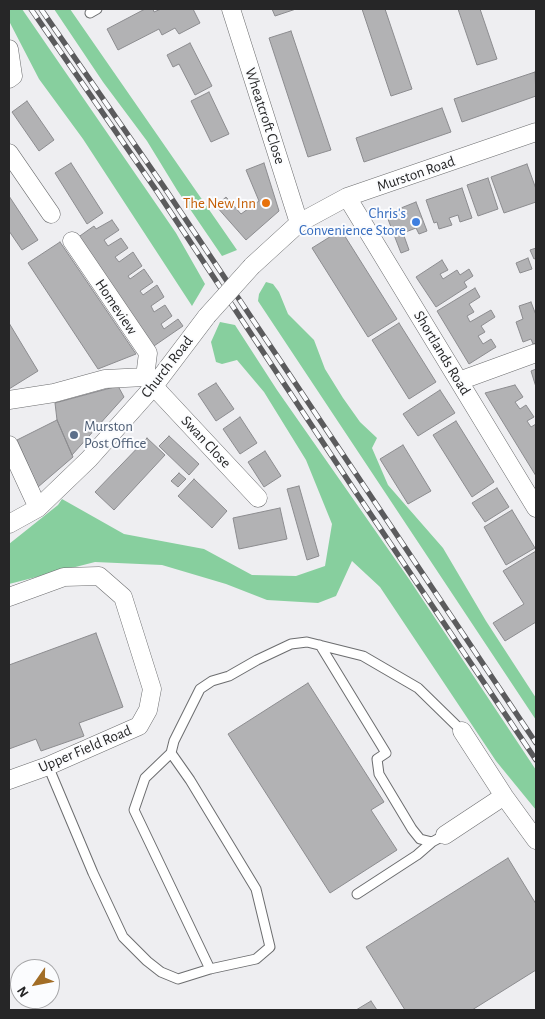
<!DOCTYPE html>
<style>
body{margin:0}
#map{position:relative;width:545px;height:1019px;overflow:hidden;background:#eeeef1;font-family:"Alegreya Sans",sans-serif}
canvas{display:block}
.frame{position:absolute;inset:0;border:10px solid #262627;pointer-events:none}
.north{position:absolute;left:10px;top:959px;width:50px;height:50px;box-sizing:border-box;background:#fbfcfe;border:1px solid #a6a6a8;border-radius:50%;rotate:237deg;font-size:14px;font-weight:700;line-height:20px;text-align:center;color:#262627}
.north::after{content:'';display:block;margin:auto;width:18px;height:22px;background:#a26d26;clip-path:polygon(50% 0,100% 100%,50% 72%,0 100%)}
</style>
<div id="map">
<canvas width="545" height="1019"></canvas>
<div class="frame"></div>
<div class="north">N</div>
</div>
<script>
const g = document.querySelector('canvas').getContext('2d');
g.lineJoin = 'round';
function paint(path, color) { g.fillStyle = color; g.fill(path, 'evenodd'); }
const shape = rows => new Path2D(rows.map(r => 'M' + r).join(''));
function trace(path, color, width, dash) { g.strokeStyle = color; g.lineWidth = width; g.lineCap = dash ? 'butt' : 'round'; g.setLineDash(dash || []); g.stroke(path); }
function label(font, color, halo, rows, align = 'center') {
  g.font = font + ' "Alegreya Sans",sans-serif'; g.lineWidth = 4; g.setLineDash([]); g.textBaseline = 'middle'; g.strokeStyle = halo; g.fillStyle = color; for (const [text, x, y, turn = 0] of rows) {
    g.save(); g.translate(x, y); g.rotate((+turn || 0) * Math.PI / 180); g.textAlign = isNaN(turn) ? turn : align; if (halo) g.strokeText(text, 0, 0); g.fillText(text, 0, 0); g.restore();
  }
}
paint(shape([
 [9,9,22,9,176,233,205,284,192,306,83,139,39,79,9,21],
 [54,9,70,9,237,250,222,256,177,190,147,141,103,82],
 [266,282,273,284,279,292,288,314,314,340,325,369,343,398,360,422,377,438,372,448,388,485,443,548,486,621,536,698,536,720,258,301,259,294],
 [220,322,235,325,277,390,409,579,536,770,536,810,496,761,380,587,352,561,336,596,318,603,267,600,226,584,162,565,95,562,9,584,9,544,58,505,62,499,124,534,204,549,252,575,296,576,325,566,332,524,306,460,264,392,237,360,222,364,216,362,211,342]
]), '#87cf9e');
const building = shape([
 [145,9,153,9,154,12,161,9,193,9,200,23,179,34,175,28,162,35,159,29,118,50,107,29,145,9],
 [272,9,296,9,275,16,272,9],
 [362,9,385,9,412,89,391,96,362,9],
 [458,9,480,9,497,59,477,65,458,9],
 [291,31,331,150,308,157,269,38,291,31],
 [190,43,212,86,195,95,179,64,173,67,167,55,190,43],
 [535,72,536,96,462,122,454,99,535,72],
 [209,92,229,134,211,142,191,101,209,92],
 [27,101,54,140,39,151,12,112,27,101],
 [442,108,451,132,364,162,356,138,442,108],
 [71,163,103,213,87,224,55,173,71,163],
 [264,163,279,211,246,240,216,206,226,197,241,214,259,201,246,170,264,163],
 [527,164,536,189,536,202,504,213,491,177,527,164],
 [488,178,498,209,478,216,467,185,488,178],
 [462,188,472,218,460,222,458,215,449,218,452,225,439,229,437,222,434,223,426,200,462,188],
 [9,196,38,240,22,250,9,231,9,196],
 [416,202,427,231,419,234,416,228,403,233,409,250,401,253,386,214,416,202],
 [112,220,119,230,104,240,108,246,121,238,128,248,115,257,119,262,133,252,142,266,128,276,130,279,144,269,153,282,140,291,143,295,157,285,164,297,151,306,154,312,165,305,172,316,161,324,164,329,178,319,183,326,151,348,77,238,94,226,96,229,112,220],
 [341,230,397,319,368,337,312,248,341,230],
 [60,242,136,354,98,369,28,263,60,242],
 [536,248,536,258,534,259,530,250,536,248],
 [528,258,532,269,520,273,516,263,528,258],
 [442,260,448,270,440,274,443,279,457,270,460,275,469,269,473,276,464,282,467,287,436,307,416,277,442,260],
 [475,288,480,297,469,304,474,312,467,316,470,322,491,310,495,317,481,326,485,332,478,336,483,344,491,339,496,347,469,364,437,311,475,288],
 [531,302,536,315,536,343,533,344,531,339,523,342,516,322,523,319,519,306,531,302],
 [9,323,38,371,9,389,9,323],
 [399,323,436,382,409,399,372,340,399,323],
 [536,369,536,387,531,371,536,369],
 [216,383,234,409,216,421,198,394,216,383],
 [515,385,523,397,515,402,520,409,526,405,534,417,527,421,531,427,536,424,536,476,485,393,515,385],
 [118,386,124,397,72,455,57,420,55,403,118,386],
 [440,390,455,413,418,436,403,414,440,390],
 [240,417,257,443,240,454,223,429,240,417],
 [57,420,73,457,38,487,17,440,57,420],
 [456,421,494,482,472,497,433,435,456,421],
 [169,436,199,464,189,475,159,446,169,436],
 [147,438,165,455,114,510,95,492,147,438],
 [403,445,431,491,408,504,380,459,403,445],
 [265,451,281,476,264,487,248,462,265,451],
 [179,473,186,479,178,487,171,481,179,473],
 [194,479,227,511,212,528,178,496,194,479],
 [299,486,319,556,307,560,287,489,299,486],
 [497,488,509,507,485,522,472,503,497,488],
 [280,508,287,539,239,549,233,518,280,508],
 [512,510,535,548,506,565,484,527,512,510],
 [536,551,536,622,505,641,493,623,524,604,503,571,536,551],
 [96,633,123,707,79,723,84,736,41,751,36,739,9,749,9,665,96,633],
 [308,683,384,802,371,810,397,850,330,893,228,734,308,683],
 [508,858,536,904,536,970,472,1010,405,1010,366,947,508,858],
 [371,1001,377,1010,356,1010,371,1001]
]);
paint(building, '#b2b2b4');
trace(building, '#8c8c8f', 1);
const service = shape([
 [90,13,97,9],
 [320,645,386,753,377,759,379,774,412,829,420,839,432,842,445,835],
 [171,753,145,778,134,810,210,969],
 [48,766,93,873,123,937,147,961,161,972,178,979,210,969,256,959,270,947,256,889,190,780,171,753,174,741,200,689,212,681,229,676,257,660,291,644,307,642,363,656,418,688,462,731],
 [357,894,417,855,432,842]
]);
const minor = shape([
 [231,9,299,223],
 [9,49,13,76,9,79],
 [9,153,51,214],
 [347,197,536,508],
 [72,241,148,353,145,377],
 [252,266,299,223,347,197,536,132],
 [459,381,536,353],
 [9,400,54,393,105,379,145,377,258,498],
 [9,445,38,508],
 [9,524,38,508,89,459,154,386,207,316],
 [9,597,64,577,99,576,123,597,152,689,148,710,139,726,48,766,9,780],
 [462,731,504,796,536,840],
 [445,835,504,796]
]);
trace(service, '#6c6d6f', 11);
trace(minor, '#6c6d6f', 19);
trace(service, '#fff', 9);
trace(minor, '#fff', 18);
const rail = shape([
 [31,9,156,190,353,488,536,760],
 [41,9,164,187,536,743]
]);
trace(rail, '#5b5b5d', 5.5);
trace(rail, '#fbfcfe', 4, [11]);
const minorBridge = shape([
 [207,316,252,266]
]);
trace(minorBridge, '#6c6d6f', 19, []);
trace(minorBridge, '#fff', 18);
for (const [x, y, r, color] of [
 [266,203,5,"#e8710a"],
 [416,222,5,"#3f7fe0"],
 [74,435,5,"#5c6f8a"]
]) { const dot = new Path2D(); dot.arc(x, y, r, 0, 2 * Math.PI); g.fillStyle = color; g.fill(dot); trace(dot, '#fbfcfe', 2); }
label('15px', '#262627', '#fbfcfe', [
 ["Wheatcroft Close",265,116,72],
 ["Murston Road",416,174,-19],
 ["Homeview",116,307,56],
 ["Shortlands Road",442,353,59],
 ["Church Road",167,367,-52],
 ["Swan Close",206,442,47],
 ["Upper Field Road",85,749,-23]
]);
label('15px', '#c56008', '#fbfcfe', [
 ["The New Inn",256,203]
], 'right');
label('15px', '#366cbe', '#fbfcfe', [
 ["Chris's",406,213],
 ["Convenience Store",406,230]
], 'right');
label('15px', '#4e5e75', '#fbfcfe', [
 ["Murston",84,426],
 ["Post Office",84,443]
], 'left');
</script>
